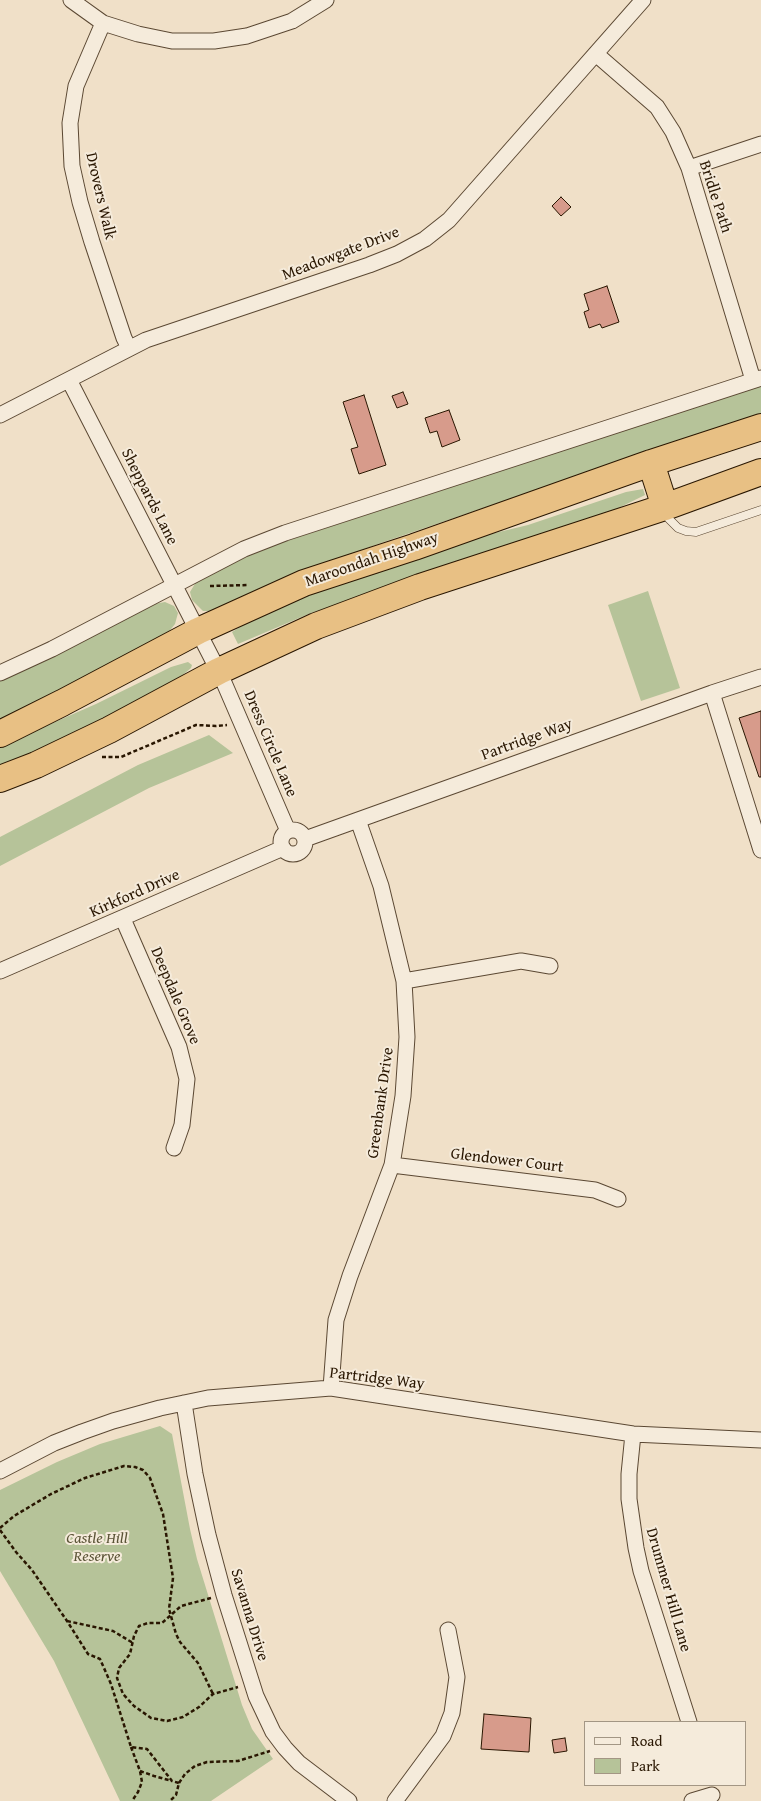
<!DOCTYPE html>
<style>
body{margin:0}
#map{position:relative;width:761px;height:1801px;overflow:hidden;background:#f0e0c8;font-family:"Gentium Book Plus",serif}
canvas{display:block}
.legend{position:absolute;left:584px;top:1721px;width:162px;height:65px;box-sizing:border-box;background:#f5ebdb;border:1px solid #a39684;margin:0;padding:6px 9px;list-style:none;font-size:15px;color:#291601}
.legend li{display:flex;align-items:center;gap:10px;height:25px}
.legend b{width:25px;border:1px solid #a39684}
</style>
<div id="map">
<canvas width="761" height="1801"></canvas>
<ul class="legend">
<li><b style="height:6px;background:#f5ebdb"></b>Road</li>
<li><b style="height:14px;background:#b6c399"></b>Park</li>
</ul>
</div>
<script>
const g = document.querySelector('canvas').getContext('2d');
g.lineJoin = 'round';
function paint(path, color) { g.fillStyle = color; g.fill(path, 'evenodd'); }
const shape = rows => new Path2D(rows.map(r => 'M' + r).join(''));
function trace(path, color, width, dash) { g.strokeStyle = color; g.lineWidth = width; g.lineCap = dash ? 'butt' : 'round'; g.setLineDash(dash || []); g.stroke(path); }
function label(font, color, halo, rows, align = 'center') {
  g.font = font + ' "Gentium Book Plus",serif'; g.lineWidth = 4; g.setLineDash([]); g.textBaseline = 'middle'; g.strokeStyle = halo; g.fillStyle = color; for (const [text, x, y, turn = 0] of rows) {
    g.save(); g.translate(x, y); g.rotate((+turn || 0) * Math.PI / 180); g.textAlign = isNaN(turn) ? turn : align; if (halo) g.strokeText(text, 0, 0); g.fillText(text, 0, 0); g.restore();
  }
}
paint(shape([
 [761,384,761,413,378,544,281,580,214,611,203,611,192,600,190,592,196,582,262,549,702,405],
 [643,489,645,495,592,521,311,613,238,644,232,632,243,625,302,596,474,538,528,525,626,492],
 [648,591,680,688,641,701,608,605],
 [165,602,174,606,178,613,175,624,167,634,0,721,0,680,80,643,154,604],
 [188,662,192,665,191,668,165,690,0,772,0,746,96,704,171,667],
 [209,735,233,753,149,788,0,866,0,837,138,765],
 [160,1426,172,1434,190,1529,197,1559,242,1705,252,1729,273,1759,211,1801,120,1801,54,1661,0,1571,0,1490,57,1462,100,1444]
]), '#b6c399');
const building = shape([
 [561,197,571,207,561,216,552,206,561,197],
 [607,286,619,322,602,328,600,324,589,328,584,312,589,310,584,294,607,286],
 [403,392,408,404,397,408,392,396,403,392],
 [364,395,386,465,359,474,351,449,358,447,343,402,364,395],
 [449,410,460,440,442,447,437,431,430,433,425,418,449,410],
 [761,711,761,777,759,777,739,718,761,711],
 [484,1714,531,1718,529,1752,481,1749,484,1714],
 [565,1738,567,1751,554,1753,552,1740,565,1738]
]);
paint(building, '#d79b8b');
trace(building, '#291601', 1);
const service = shape([
 [666,511,669,519,678,528,686,531,696,532,761,510]
]);
const minor = shape([
 [71,0,103,23,138,34,172,41,214,41,247,36,292,21,326,0],
 [103,23,76,86,70,123,72,166,80,202,92,242,124,338,129,348],
 [596,54,657,107,673,132,689,168,753,380],
 [689,168,761,144],
 [69,380,222,678,288,831],
 [0,415,146,340,369,265,397,254,425,239,449,220,643,0],
 [0,673,52,649,244,549,285,533,761,378],
 [712,693,761,850],
 '281 842a12 12 0 1 1 24 0a12 12 0 1 1-24 0Z',
 [305,839,712,693,761,677],
 [123,919,179,1047,187,1079,182,1125,174,1148],
 [0,971,283,848],
 [404,981,521,961,550,966],
 [392,1165,595,1190,618,1199],
 [331,1388,336,1320,350,1276,392,1165,403,1096,407,1037,404,981,381,886,358,820],
 [184,1403,195,1474,208,1535,224,1595,256,1696,273,1732,285,1748,299,1763,349,1801],
 [633,1434,629,1474,629,1499,636,1548,641,1571,689,1722],
 [0,1471,54,1443,82,1432,113,1421,160,1408,208,1398,331,1388,633,1434,761,1440],
 [395,1801,443,1736,452,1713,457,1677,448,1630],
 [692,1801,712,1795]
]);
const trunk = shape([
 [651,463,665,507],
 [0,734,62,703,198,631,304,583,414,547,651,463,761,427],
 [0,779,36,765,109,730,219,671,316,626,420,587,665,507,761,472]
]);
trace(service, '#5b4833', 9);
trace(minor, '#5b4833', 17);
trace(trunk, '#291601', 28);
trace(shape([
 [210,586,249,585],
 [252,714,259,711],
 [102,757,121,757,196,725,216,726,227,725],
 [0,1528,14,1516,51,1494,85,1478,124,1466,135,1467,143,1470,150,1478,163,1514,173,1578,169,1609,176,1634,180,1642,198,1663,213,1694],
 [0,1530,16,1552,32,1570,67,1621,88,1654,100,1659,111,1684,131,1747,147,1749,172,1781,179,1783,176,1795,170,1801],
 [211,1598,181,1606,162,1623,148,1623,139,1626,134,1636,130,1654,119,1668,117,1678,123,1694,134,1706,151,1718,167,1721,183,1717,199,1707,213,1694,238,1687],
 [67,1621,113,1631,133,1643],
 [131,1747,140,1771,142,1782,138,1792,132,1801],
 [140,1771,154,1776,172,1781],
 [179,1783,185,1774,195,1766,207,1762,238,1761,270,1751]
]), '#291601', 2.5, [4, 2.5]);
trace(service, '#f5ebdb', 8);
trace(minor, '#f5ebdb', 15);
trace(trunk, '#e8c084', 26);
label('16px', '#291601', '#f5ebdb', [
 ["Drovers Walk",100,196,77],
 ["Bridle Path",715,197,72],
 ["Meadowgate Drive",341,254,-21],
 ["Sheppards Lane",149,497,63],
 ["Maroondah Highway",372,560,-19],
 ["Partridge Way",527,740,-20],
 ["Dress Circle Lane",270,744,67],
 ["Kirkford Drive",135,894,-24],
 ["Deepdale Grove",175,996,67],
 ["Greenbank Drive",381,1103,-82],
 ["Glendower Court",507,1161,7],
 ["Partridge Way",377,1379,7],
 ["Drummer Hill Lane",668,1590,74],
 ["Savanna Drive",249,1615,73]
]);
label('italic 16px', '#5a5336', '#f5ebdb', [
 ["Castle Hill",97,1539],
 ["Reserve",97,1557]
]);
</script>
